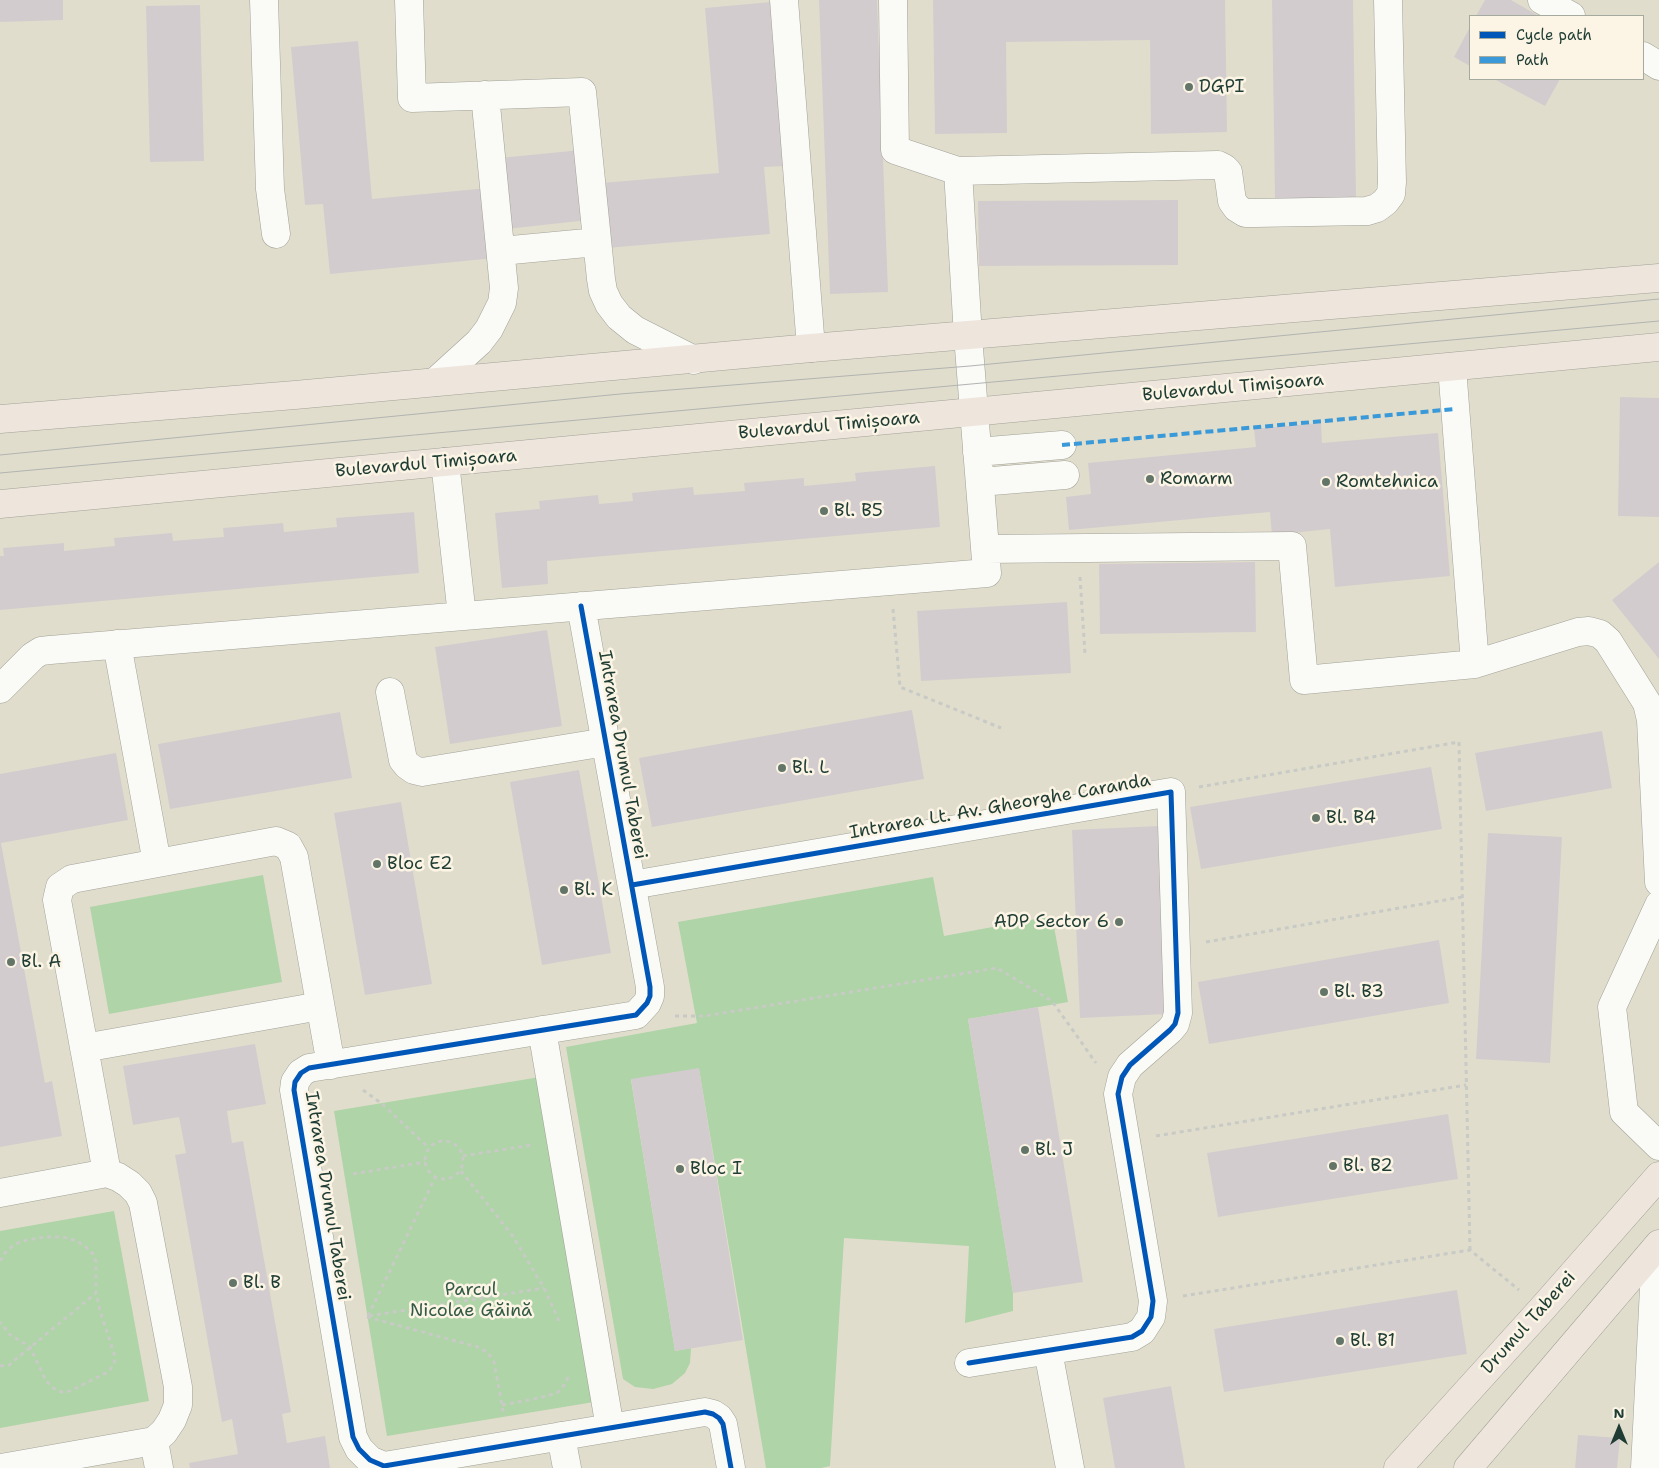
<!DOCTYPE html>
<meta charset="utf-8">
<style>
body{margin:0}
#map{position:relative;width:1659px;height:1468px;overflow:hidden;background:#e1ddcc;font-family:"Shantell Sans",sans-serif}
canvas{display:block}
.legend{position:absolute;left:1469px;top:15px;width:175px;height:65px;box-sizing:border-box;background:#fcf5e5;border:1px solid #a4ab9e;margin:0;padding:6px 9px;list-style:none;font-size:15px;color:#1f3d34}
.legend li{display:flex;align-items:center;gap:10px;height:25px}
.legend b{width:25px;border:1px solid #a4ab9e}
.north{position:absolute;left:1594px;top:1403px;width:50px;height:50px;-webkit-text-stroke:4px #fcf5e5;paint-order:stroke;rotate:0deg;font-size:14px;font-weight:700;line-height:20px;text-align:center;color:#1f3d34}
.north::after{content:'';display:block;margin:auto;width:18px;height:22px;background:#1f3d34;clip-path:polygon(50% 0,100% 100%,50% 72%,0 100%)}
</style>
<div id="map">
<canvas width="1659" height="1468"></canvas>
<ul class="legend">
<li><b style="height:6px;background:#0057b8"></b>Cycle path</li>
<li><b style="height:6px;background:#3a99d8"></b>Path</li>
</ul>
<div class="north">N</div>
</div>
<script>
const g = document.querySelector('canvas').getContext('2d');
g.lineJoin = 'round';
function paint(path, color) { g.fillStyle = color; g.fill(path, 'evenodd'); }
const shape = rows => new Path2D(rows.map(r => 'M' + r).join(''));
function trace(path, color, width, dash) { g.strokeStyle = color; g.lineWidth = width; g.lineCap = dash ? 'butt' : 'round'; g.setLineDash(dash || []); g.stroke(path); }
function label(font, color, halo, rows, align = 'center') {
  g.font = font + ' "Shantell Sans",sans-serif'; g.lineWidth = 5; g.setLineDash([]); g.textBaseline = 'middle'; g.strokeStyle = halo; g.fillStyle = color; for (const [text, x, y, turn = 0] of rows) {
    g.save(); g.translate(x, y); g.rotate((+turn || 0) * Math.PI / 180); g.textAlign = isNaN(turn) ? turn : align; if (halo) g.strokeText(text, 0, 0); g.fillText(text, 0, 0); g.restore();
  }
}
paint(shape([
 [263,875,282,982,109,1014,90,907],
 [933,877,944,936,1052,916,1068,1002,968,1019,1013,1293,1013,1311,965,1323,969,1246,844,1238,830,1466,821,1468,766,1468,699,1069,631,1080,675,1351,691,1348,690,1363,685,1373,672,1384,653,1389,635,1387,623,1379,566,1047,697,1023,678,922],
 [540,1077,594,1402,387,1436,334,1111],
 [114,1211,149,1401,0,1428,0,1231]
]), '#aed4a7');
paint(shape([
 [0,0,63,0,63,20,0,22],
 [819,0,877,0,888,292,830,294],
 [933,0,1225,0,1227,132,1151,134,1150,40,1006,42,1007,133,935,134],
 [1272,0,1353,0,1356,199,1275,200],
 [1485,0,1511,0,1539,16,1476,16],
 [771,2,785,166,764,167,770,234,607,248,602,183,719,173,705,8],
 [200,5,204,161,150,162,146,6],
 [1470,27,1470,66,1454,57],
 [358,41,372,199,488,188,495,258,330,274,323,204,305,205,291,47],
 [1494,79,1560,79,1545,106],
 [581,150,588,220,507,229,500,158],
 [1178,200,1178,265,979,266,978,201],
 [1620,397,1659,398,1659,517,1618,516],
 [1321,423,1322,443,1438,433,1450,576,1335,587,1330,529,1272,535,1270,512,1069,530,1066,497,1091,494,1088,463,1256,447,1254,429],
 [935,466,940,527,547,561,548,584,502,588,495,513,540,509,539,501,598,495,599,504,633,501,632,493,693,487,694,495,707,494,745,491,744,483,804,478,804,486,856,481,855,473],
 [414,512,419,573,0,610,0,556,4,556,3,548,64,543,64,551,115,546,114,538,172,533,173,541,184,540,224,537,223,528,283,523,284,532,337,527,336,518],
 [1255,562,1256,632,1100,634,1099,564],
 [1659,562,1659,659,1612,600],
 [1067,602,1071,673,921,681,917,611],
 [547,630,562,726,450,744,435,647],
 [912,710,924,779,652,827,639,758],
 [340,712,352,778,170,809,158,744],
 [1602,731,1612,788,1486,811,1475,753],
 [116,753,128,820,1,843,45,1083,52,1081,62,1136,0,1147,0,774],
 [1431,767,1442,829,1201,869,1190,807],
 [579,770,611,953,542,965,510,782],
 [401,802,432,984,365,995,334,813],
 [1159,826,1167,1014,1080,1018,1072,830],
 [1488,833,1562,837,1550,1063,1476,1059],
 [1439,940,1449,1003,1209,1044,1198,982],
 [1038,1007,1083,1282,1013,1293,968,1019],
 [255,1044,266,1104,227,1111,232,1143,243,1141,291,1412,282,1414,287,1443,325,1436,330,1468,190,1468,189,1463,238,1454,232,1419,222,1422,175,1155,186,1153,179,1117,133,1125,123,1066],
 [699,1068,743,1340,675,1351,631,1079],
 [1448,1114,1458,1179,1218,1217,1207,1153],
 [1457,1290,1467,1354,1224,1392,1214,1329],
 [1171,1386,1185,1468,1115,1468,1103,1398],
 [1578,1435,1620,1438,1617,1468,1575,1468]
]), '#d3ccce');
const minor = shape([
 [264,0,270,189,276,234],
 [409,0,412,98,582,92,601,279,603,291,609,304,619,317,635,330,694,360],
 [784,0,811,348],
 [893,0,895,150,958,171,1218,165,1224,168,1228,172,1232,201,1237,208,1245,213,1255,213,1367,211,1377,208,1385,202,1391,194,1392,182,1388,0],
 [1542,0,1571,16],
 [1643,56,1659,66],
 [501,251,597,242],
 [1452,367,1475,664],
 [435,382,479,342,489,329,502,303,504,288,485,95],
 [977,452,1062,445],
 [445,462,462,616],
 [980,482,1065,475],
 [986,549,1292,546,1304,680,1475,664,1578,632,1589,631,1600,634,1608,641,1647,703,1651,720,1659,882],
 [581,606,650,987,650,996,647,1003,636,1015,309,1068,301,1073,295,1082,294,1090,353,1437,359,1449,370,1460,384,1466,705,1412,713,1414,719,1418,723,1424,731,1468],
 [117,644,157,863],
 [0,689,33,656,41,651,50,650,987,573,968,336,958,171],
 [390,692,403,760,407,765,414,770,422,772,606,742],
 [632,885,1171,792,1178,1013,1175,1024,1170,1030,1130,1065,1122,1077,1118,1094,1153,1301,1151,1317,1142,1331,1132,1337,969,1363],
 [1659,905,1612,1007,1624,1112,1659,1146],
 [542,1030,610,1428],
 [84,1048,320,1006],
 [107,1173,57,900,60,887,72,879,276,841,288,846,294,857,331,1065],
 [0,1193,107,1173,118,1177,129,1184,138,1193,143,1203,178,1387,178,1405,172,1420,164,1432,154,1441,1,1468],
 [1048,1351,1070,1468],
 [561,1436,567,1468],
 [154,1441,159,1468],
 [1645,1468,1656,1248]
]);
const major = shape([
 [0,419,295,395,811,348,1659,278],
 [0,504,1659,347],
 [1398,1468,1542,1309,1659,1176],
 [1468,1468,1659,1244]
]);
trace(minor, '#a1a297', 29);
trace(major, '#a1a297', 29);
trace(shape([
 [1080,577,1085,654],
 [893,609,900,687,1001,728],
 [1199,787,1459,742,1470,1250],
 [1206,942,1462,897],
 [675,1016,705,1016,997,968,1052,1001,1096,1063],
 [363,1090,381,1103,429,1148],
 [1156,1136,1466,1085],
 '425 1160a19 19 0 1 1 38 0a19 19 0 1 1-38 0Z',
 [463,1156,532,1145],
 [461,1171,512,1235,544,1288,559,1321],
 [353,1174,425,1162],
 [0,1261,5,1253,15,1244,27,1240,45,1237,63,1237,77,1241,86,1247,93,1254,96,1262,96,1293,100,1311,114,1353,115,1360,113,1366,108,1372,70,1391,61,1392,53,1388,46,1381,30,1347,9,1334,0,1322],
 [1183,1296,1470,1250,1519,1290],
 [368,1316,435,1178],
 [369,1316,544,1288],
 [367,1317,478,1347,488,1353,494,1362,504,1416],
 [0,1366,9,1365,96,1293],
 [502,1405,539,1398,557,1393,566,1383,569,1373]
]), '#c8cac5', 3, [4, 4]);
trace(minor, '#fafaf7', 28);
trace(major, '#eee5dd', 28);
trace(shape([
 [0,455,620,394,970,366,1659,299],
 [0,473,1659,321]
]), '#b1b4b1', 1);
trace(shape([
 [1062,445,1455,409]
]), '#3a99d8', 4, [8, 4]);
trace(shape([
 [581,606,650,987,650,996,647,1003,636,1015,309,1068,301,1073,295,1082,294,1090,353,1437,359,1449,370,1460,384,1466,705,1412,713,1414,719,1418,723,1424,731,1468],
 [632,885,1171,792,1178,1013,1175,1024,1170,1030,1130,1065,1122,1077,1118,1094,1153,1301,1151,1317,1142,1331,1132,1337,969,1363]
]), '#0057b8', 5);
for (const [x, y, r, color] of [
 [1189,87,5,"#637569"],
 [1150,479,5,"#637569"],
 [1326,482,5,"#637569"],
 [824,511,5,"#637569"],
 [782,768,5,"#637569"],
 [1316,818,5,"#637569"],
 [377,864,5,"#637569"],
 [564,890,5,"#637569"],
 [1119,922,5,"#637569"],
 [11,962,5,"#637569"],
 [1324,992,5,"#637569"],
 [1025,1150,5,"#637569"],
 [1333,1166,5,"#637569"],
 [680,1169,5,"#637569"],
 [233,1283,5,"#637569"],
 [1340,1341,5,"#637569"]
]) { const dot = new Path2D(); dot.arc(x, y, r, 0, 2 * Math.PI); g.fillStyle = color; g.fill(dot); trace(dot, '#fcf5e5', 2); }
label('18px', '#1f3d34', '#fcf5e5', [
 ["DGPI",1199,87],
 ["Romarm",1160,479],
 ["Romtehnica",1336,482],
 ["Bl. B5",834,511],
 ["Bl. L",792,768],
 ["Bl. B4",1326,818],
 ["Bloc E2",387,864],
 ["Bl. K",574,890],
 ["ADP Sector 6",1109,922,"right"],
 ["Bl. A",21,962],
 ["Bl. B3",1334,992],
 ["Bl. J",1035,1150],
 ["Bl. B2",1343,1166],
 ["Bloc I",690,1169],
 ["Bl. B",243,1283],
 ["Bl. B1",1350,1341]
], 'left');
label('18px', '#1f3d34', '#fcf5e5', [
 ["Bulevardul Timișoara",1233,388,-5],
 ["Bulevardul Timișoara",829,426,-5],
 ["Bulevardul Timișoara",426,464,-5],
 ["Intrarea Drumul Taberei",622,755,80],
 ["Intrarea Lt. Av. Gheorghe Caranda",1000,807,-10],
 ["Intrarea Drumul Taberei",327,1196,81],
 ["Drumul Taberei",1529,1323,-48]
]);
label('18px', '#335a45', '#fcf5e5', [
 ["Parcul",471,1290],
 ["Nicolae Găină",471,1311]
]);
</script>
